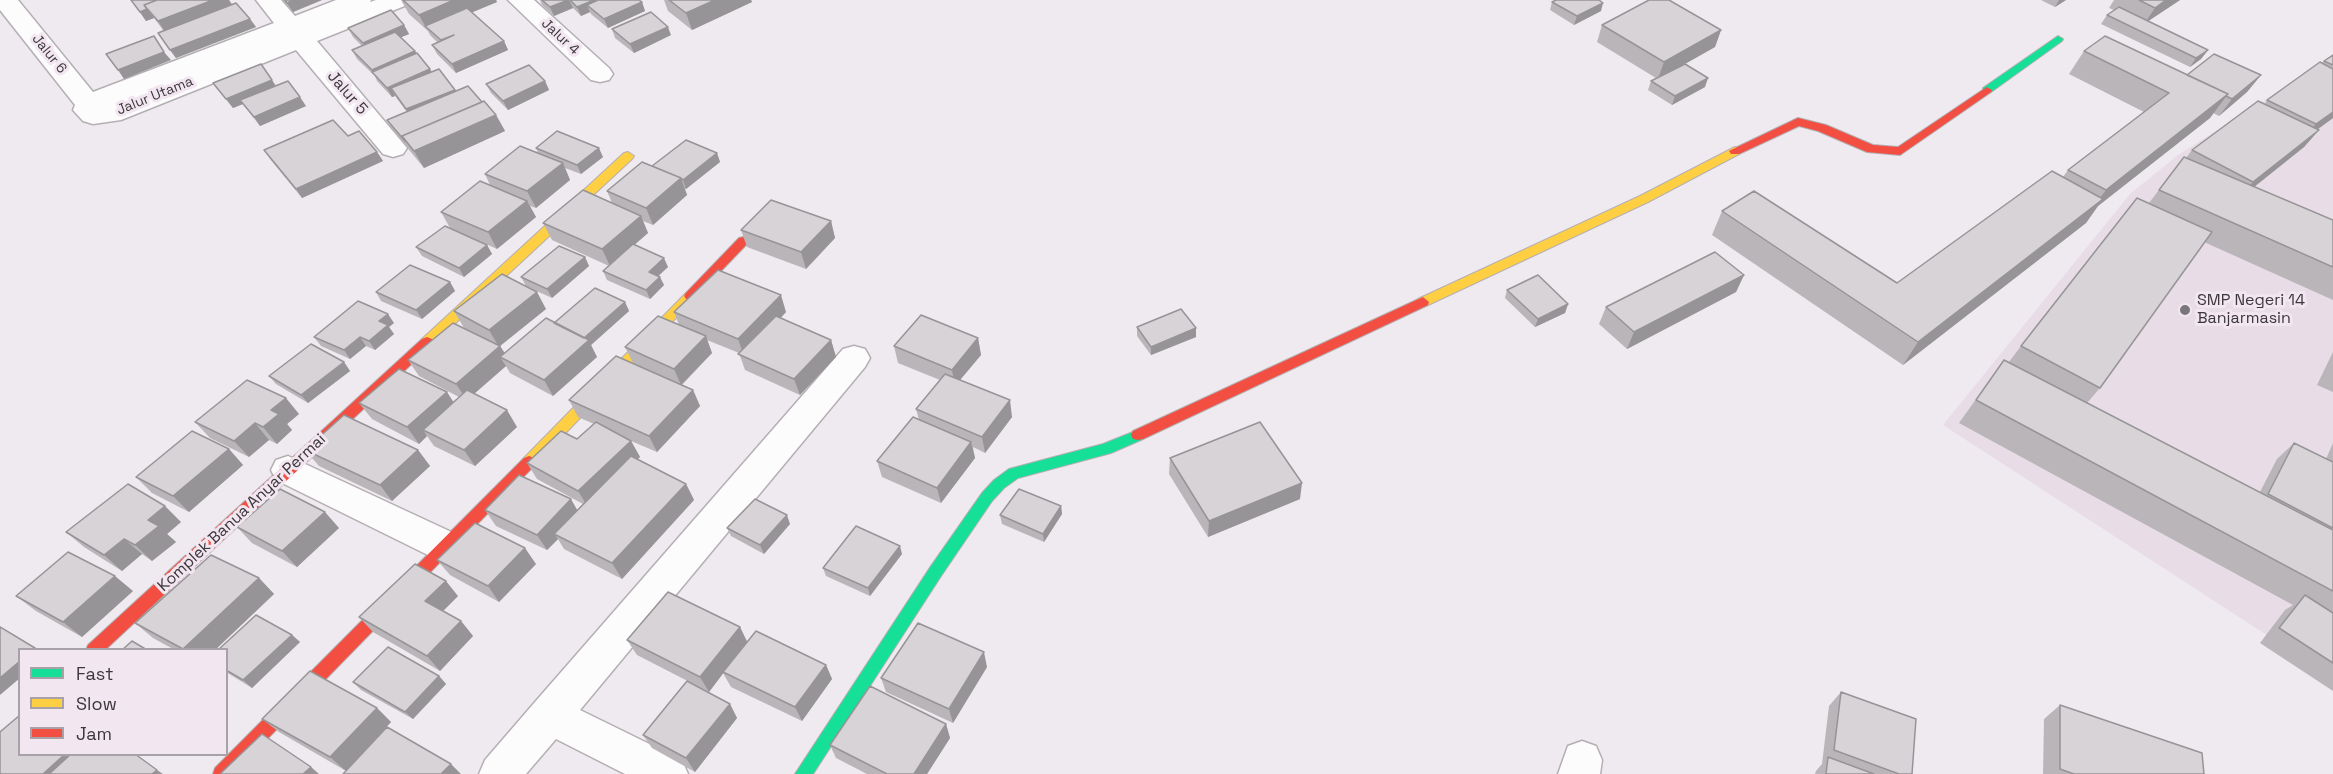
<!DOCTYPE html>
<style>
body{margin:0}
#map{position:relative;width:2333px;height:774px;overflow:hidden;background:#efeaef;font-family:"Space Grotesk",sans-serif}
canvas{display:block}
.legend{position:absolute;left:18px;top:648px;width:210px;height:108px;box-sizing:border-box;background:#f2e7f1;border:2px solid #a9a1a8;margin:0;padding:8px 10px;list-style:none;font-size:18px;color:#3c373b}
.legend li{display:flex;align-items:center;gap:12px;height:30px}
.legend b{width:30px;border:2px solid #a9a1a8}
</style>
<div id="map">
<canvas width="2333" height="774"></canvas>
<ul class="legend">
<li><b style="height:8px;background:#16e098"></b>Fast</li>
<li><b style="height:8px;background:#ffcf43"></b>Slow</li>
<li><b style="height:8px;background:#f24e42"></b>Jam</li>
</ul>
</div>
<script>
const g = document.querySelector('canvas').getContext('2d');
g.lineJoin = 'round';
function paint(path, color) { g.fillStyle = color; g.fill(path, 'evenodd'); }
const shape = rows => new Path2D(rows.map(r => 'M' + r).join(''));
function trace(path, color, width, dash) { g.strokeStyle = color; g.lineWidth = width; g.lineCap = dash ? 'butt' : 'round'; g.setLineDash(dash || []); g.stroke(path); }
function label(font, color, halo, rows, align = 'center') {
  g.font = font + ' "Space Grotesk",sans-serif'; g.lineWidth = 6; g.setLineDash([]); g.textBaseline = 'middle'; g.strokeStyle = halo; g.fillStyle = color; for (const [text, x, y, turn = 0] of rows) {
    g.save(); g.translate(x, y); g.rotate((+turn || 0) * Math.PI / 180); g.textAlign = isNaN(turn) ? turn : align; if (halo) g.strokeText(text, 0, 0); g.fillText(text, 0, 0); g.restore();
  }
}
paint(shape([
 [2333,57,2333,678,1943,425,2130,194,2178,155]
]), '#e8dce7');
const street = shape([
 [0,0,18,0,93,92,274,23,256,0,281,0,295,16,336,0,371,0,370,2,376,0,410,0,407,5,317,41,407,148,403,154,393,157,383,154,296,50,121,120,93,124,83,121,73,110,75,105,0,10,0,0],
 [508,0,534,0,609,68,613,74,609,80,600,82,591,80,508,0],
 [854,346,865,349,870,358,865,367,580,710,682,760,688,774,625,774,556,739,526,774,479,774,485,760,535,702,843,349,854,346],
 [288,456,460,536,465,547,460,558,447,562,434,558,276,480,271,470,276,460,288,456],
 [1582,741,1596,746,1602,760,1600,774,1558,774,1568,746,1582,741]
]);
const fast = shape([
 [2058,36,2063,39,2062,41,1991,92,1983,92,1983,88,2058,36],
 [1138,430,1143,431,1145,435,1143,439,1111,453,1018,478,1004,488,992,501,941,576,813,774,795,774,931,566,982,493,994,480,1009,469,1103,444,1138,430]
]);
const slow = shape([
 [1735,147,1739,148,1739,154,1648,202,1428,305,1418,305,1417,302,1418,299,1640,196,1735,147],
 [628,152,634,156,632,159,432,345,422,345,420,342,422,339,624,153,628,152],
 [690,291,696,296,694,299,534,466,524,466,522,462,524,458,686,293,690,291]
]);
const jam = shape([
 [1987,87,1992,90,1991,92,1900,155,1867,152,1818,131,1799,126,1739,154,1731,154,1729,151,1798,118,1826,125,1873,145,1898,147,1987,87],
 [743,237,749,241,747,244,694,299,686,299,684,296,686,293,739,238,743,237],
 [1423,297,1429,302,1428,305,1143,439,1138,440,1133,439,1131,435,1133,431,1423,297],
 [427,337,432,339,434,342,432,345,105,650,86,650,88,645,422,339,427,337],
 [529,456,534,458,536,462,534,466,233,774,213,774,215,768,524,458,529,456]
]);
trace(street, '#b4afb3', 3);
trace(fast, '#b4afb3', 2);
trace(slow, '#b4afb3', 2);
trace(jam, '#b4afb3', 2);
paint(street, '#fdfcfd');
paint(fast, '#16e098');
paint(slow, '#ffcf43');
paint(jam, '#f24e42');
paint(shape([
 [131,0,229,0,232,4,250,19,256,27,176,58,158,33,163,30,154,18,146,21],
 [282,0,322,0,293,12],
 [401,0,496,0,497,2,472,12,504,41,508,50,456,73,437,54,432,45,438,43,430,35,428,31,409,14],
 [540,0,639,0,642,2,645,11,608,28,591,14,590,12,581,16,573,8,554,16,542,5],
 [664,0,751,0,752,2,692,30,668,11],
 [2041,0,2066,0,2055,7],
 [2114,0,2180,0,2148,21,2208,50,2201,59,2190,67,2101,24,2107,15,2114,10,2109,8],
 [1552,2,1601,11,1574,25,1550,10],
 [404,25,409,34,401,37,416,53,432,72,456,91,482,102,496,115,505,131,424,168,392,129,387,120,407,112,395,96,392,97,377,81,375,76,357,59,352,50,362,46,353,37,348,28],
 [1602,25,1721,30,1715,47,1685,64,1705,87,1672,105,1648,90,1651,81,1656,78,1597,42],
 [612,29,671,35,634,53,615,38],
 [2084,51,2187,75,2261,75,2247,92,2219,116,2213,113,2210,118,2098,206,2086,223,1903,365,1712,235,1722,211,1897,283,2063,177,2068,170,2144,112,2069,74],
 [2333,55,2333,118,2317,130,2319,130,2304,147,2254,187,2333,221,2333,300,2204,242,2100,388,2087,403,2260,492,2277,459,2294,443,2326,459,2333,443,2333,691,2260,643,2285,610,2293,605,1959,423,2004,360,2009,362,2021,346,2149,203,2184,157,2186,158,2192,150,2265,104,2267,100],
 [545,81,549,90,508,110,491,93,486,84],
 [213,83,276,86,306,106,260,126,243,104,233,108],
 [348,136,377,152,383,161,302,198,270,159,264,150],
 [536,148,603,157,581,174,565,168,570,180,536,208,530,206,536,217,497,249,466,235,487,245,492,254,464,277,422,256,416,247,450,228,441,212,490,185,485,174,538,153],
 [717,153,720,162,686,189,685,189,687,195,653,225,643,221,648,233,634,245,668,267,658,276,664,285,650,299,607,280,603,271,609,266,552,240,543,223,612,203,607,191,652,166],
 [831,221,835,238,806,269,747,247,741,230],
 [585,257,589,266,552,298,528,287,546,309,500,346,505,353,554,323,625,302,629,311,591,345,597,357,553,396,510,373,506,366,474,394,517,427,475,466,434,446,427,436,419,444,372,419,359,403,453,402,459,397,419,376,408,360,464,328,454,311,526,286,521,277],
 [1744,275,1736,292,1627,349,1599,324,1606,307],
 [450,282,455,291,422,319,381,301,376,292],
 [1507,290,1568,304,1565,313,1535,327,1505,298],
 [674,312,786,312,781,318,831,340,836,357,800,395,745,370,739,353,707,340,712,353,682,385,693,390,700,406,657,452,631,441,640,457,637,459,686,484,694,500,622,579,564,549,558,539,547,550,496,526,485,510,577,510,583,504,537,479,527,463,577,439,594,424,578,417,569,400,633,363,625,347,679,325],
 [394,323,389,327,394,334,375,350,366,346,350,359,321,346,314,337],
 [1137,327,1196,337,1151,355,1137,336],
 [978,338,981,355,960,380,1012,417,985,453,973,447,975,458,941,503,882,477,877,461,919,420,916,409,940,380,898,363,894,346],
 [2333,352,2333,392,2317,385],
 [344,362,350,371,308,403,276,384,269,376],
 [299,414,287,424,292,430,277,444,269,440,249,457,210,438,195,422],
 [229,449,243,465,189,512,152,493,136,477],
 [305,450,418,450,430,466,392,501,319,466],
 [1170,458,1300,499,1208,537,1169,474],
 [1061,506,1062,514,1044,542,1002,524,1000,515],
 [181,522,167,534,176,542,152,561,142,554,122,571,84,547,66,532],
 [790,524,764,554,731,536,727,528],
 [237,527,339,528,297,567,252,543],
 [902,554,870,596,826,576,823,568],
 [437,560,536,564,499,602,450,575],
 [259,578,274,594,215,650,175,650,153,638,135,623],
 [133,591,82,637,36,611,16,596],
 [458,596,443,611,461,621,473,636,440,671,373,632,359,617],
 [740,627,747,641,826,665,832,679,802,721,731,687,723,673,709,692,637,655,627,640],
 [292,635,300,642,252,688,226,672,226,650],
 [987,667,953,723,886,692,881,678],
 [439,676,446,684,413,719,361,690,353,682],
 [1841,692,1912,774,1815,774,1816,771,1822,764,1829,706],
 [730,704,737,718,695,772,652,748,643,735],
 [2060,705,2204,774,2043,774,2044,719],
 [377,708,391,722,346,771,279,732,262,719],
 [946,724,950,738,927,774,867,774,836,758,830,745]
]), '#b9b5b9');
paint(shape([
 [213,0,229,0,236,12,169,38,158,21],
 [294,0,322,0,293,12,287,3],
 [454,0,496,0,497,2,430,30,425,26,428,31,419,15],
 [568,0,569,0,573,8,554,16,550,7],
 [594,0,619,0,587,5,590,12,581,16,577,7],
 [715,0,751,0,752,2,692,30,686,13],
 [2059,0,2066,0,2055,7],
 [2166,0,2180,0,2144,24,2155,8],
 [642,2,645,11,608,28,604,19],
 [1603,3,1601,11,1574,25,1577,16],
 [147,9,154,18,146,21,140,12],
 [250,19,256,27,176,58,170,50],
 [404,25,409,34,368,51,363,43],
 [668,27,671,35,634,53,630,44],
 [1721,30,1715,47,1658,79,1664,62],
 [504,41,508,50,456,73,452,64],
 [2208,50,2201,59,2190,67,2196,58],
 [415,51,420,60,375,75,372,70],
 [164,52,171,60,124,79,118,70],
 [430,69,435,78,391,88,395,96,392,97,387,88],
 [2261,75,2247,92,2219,116,2232,99],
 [1708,78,1705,87,1672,105,1675,96],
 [272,80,278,89,240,100,243,104,233,108,226,99],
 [545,81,549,90,508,110,503,101],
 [455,90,459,99,411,118,406,109],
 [2228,94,2210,118,2098,206,2086,223,1903,365,1918,342,2094,206,2106,190],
 [300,97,306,106,260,126,254,117],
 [2333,112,2333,118,2301,141,2316,124],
 [496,115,505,131,424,168,414,151],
 [2319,130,2304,147,2239,199,2253,182],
 [599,148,603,157,581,174,577,165],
 [377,152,383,161,302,198,296,189],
 [717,153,720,162,686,189,683,180],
 [563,163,570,180,536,208,527,191],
 [681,178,687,195,653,225,646,208],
 [527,201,536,217,497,249,488,232],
 [641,216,648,233,610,266,602,249],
 [831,221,835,238,806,269,801,252],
 [487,245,492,254,464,277,459,268],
 [585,257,589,266,552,298,547,289],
 [664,258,668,267,653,281,649,272],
 [1744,275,1736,292,1627,349,1634,332],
 [660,277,664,285,650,299,646,290],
 [450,282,455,291,422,319,416,310],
 [537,292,546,309,500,346,510,362,500,357,506,366,467,400,456,384,499,347,489,330],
 [781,295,786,312,744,356,738,339],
 [625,302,629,311,591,345,597,357,553,396,544,380,581,341],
 [1568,304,1565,313,1535,327,1538,319],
 [388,314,394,323,389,327,394,334,375,350,369,341,379,321],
 [1196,328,1196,337,1151,355,1151,347],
 [706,336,712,353,681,385,674,369],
 [360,337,366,346,350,359,344,350],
 [978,338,981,355,955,386,952,370],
 [831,340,836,357,800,395,794,379],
 [344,362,350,371,308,403,301,395],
 [693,390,700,406,657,452,649,436],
 [447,392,458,409,423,430,427,436,419,444,407,427],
 [286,398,299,414,287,424,292,430,277,444,263,427,271,410],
 [1010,400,1012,417,985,453,982,437],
 [507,410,517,427,475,466,464,450],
 [255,423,269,440,249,457,234,441],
 [631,441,640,457,588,507,578,491],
 [971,442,975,458,941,503,937,488],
 [229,449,243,465,189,512,173,496],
 [418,450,430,466,392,501,380,485],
 [1302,483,1300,499,1208,537,1209,521],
 [686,484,694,500,622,579,612,563],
 [571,499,580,515,554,534,558,539,547,550,537,535],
 [165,506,181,522,167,534,176,542,152,561,135,545,148,520],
 [1061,506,1062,514,1044,542,1043,534],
 [325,512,339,528,297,567,282,551],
 [787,515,790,524,764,554,760,545],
 [124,539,142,554,122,571,104,555],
 [900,546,902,554,870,596,868,588],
 [525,548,536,564,499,602,488,586],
 [115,576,133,591,82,637,63,622],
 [259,578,274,594,215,650,183,649],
 [446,581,458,596,438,616,425,601],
 [461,621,473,636,440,671,427,656],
 [740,627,747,642,709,692,700,677],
 [292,635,300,642,252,688,243,680],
 [984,652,987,667,953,723,949,709],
 [20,661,20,678,0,695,0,678],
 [826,665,832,679,802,721,795,707],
 [439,676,446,684,413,719,405,712],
 [730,704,737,718,695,772,686,758],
 [377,708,391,722,346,771,330,757],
 [946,724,950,738,927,774,914,774],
 [65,754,101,754,79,774,43,774],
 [451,764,461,774,441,774],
 [311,767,319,774,303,774],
 [157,770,163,774,152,774]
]), '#969496');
const building = shape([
 [131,0,157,0,144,5,147,9,140,12,131,0],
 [157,0,213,0,158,21,144,5,157,0],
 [285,0,294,0,287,3,285,0],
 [403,0,454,0,419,15,403,0],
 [542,0,568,0,550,7,542,0],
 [570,0,594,0,577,7,570,0],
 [598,0,639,0,642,2,604,19,587,5,598,0],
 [669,0,715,0,686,13,669,0],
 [1556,0,1599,0,1603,3,1577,16,1552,2,1556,0],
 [1649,0,1669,0,1721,30,1664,62,1602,25,1649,0],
 [2139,0,2166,0,2155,8,2139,0],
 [236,3,250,19,170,50,158,33,236,3],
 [2119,7,2208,50,2196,58,2107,15,2119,7],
 [467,8,504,41,452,64,432,45,454,35,441,40,425,26,467,8],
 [391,10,404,25,363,43,348,28,391,10],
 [651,12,668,27,630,44,612,29,651,12],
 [395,32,415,51,372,70,352,50,395,32],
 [154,36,164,52,118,70,106,54,154,36],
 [2105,36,2228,94,2106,190,2068,170,2169,93,2084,51,2105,36],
 [417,53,430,69,387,88,372,72,417,53],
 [2214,54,2261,75,2232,99,2226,96,2228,94,2187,75,2214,54],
 [2333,55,2333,65,2324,61,2333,55],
 [2320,62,2333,69,2333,112,2316,124,2267,100,2320,62],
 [261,64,272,80,226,99,213,83,261,64],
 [1685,64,1708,78,1675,96,1651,81,1685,64],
 [529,65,545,81,503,101,486,84,529,65],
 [439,69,455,90,406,109,391,88,439,69],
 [288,81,300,97,254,117,240,100,288,81],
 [468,86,482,102,402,136,405,141,387,120,468,86],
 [484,101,496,115,414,151,402,136,484,101],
 [2258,101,2319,130,2253,182,2192,150,2258,101],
 [333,120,348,136,359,131,377,152,296,189,264,150,333,120],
 [557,131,599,148,577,165,536,148,557,131],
 [686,140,717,153,683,180,681,178,652,166,686,140],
 [520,146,563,163,527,191,485,174,520,146],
 [2184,157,2333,220,2333,267,2159,190,2184,157],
 [642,162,681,178,646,208,607,191,642,162],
 [2052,171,2103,199,1918,342,1722,211,1754,191,1897,283,2052,171],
 [480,181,527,201,488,232,441,212,480,181],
 [583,190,641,216,602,249,543,223,583,190],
 [2137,198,2212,232,2100,388,2021,346,2137,198],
 [771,200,831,221,801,252,741,230,771,200],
 [445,226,487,245,459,268,416,247,445,226],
 [633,244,664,258,649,272,660,277,646,290,603,271,633,244],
 [559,246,585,257,547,289,521,277,559,246],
 [1715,252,1744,275,1634,332,1606,307,1715,252],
 [410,265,450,282,416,310,376,292,410,265],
 [718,270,781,295,738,339,674,312,718,270],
 [502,274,537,292,489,330,454,311,502,274],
 [1538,275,1568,304,1538,319,1507,290,1538,275],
 [595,288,625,302,584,338,554,323,595,288],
 [358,301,388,314,379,321,388,325,369,341,360,337,344,350,314,337,358,301],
 [1181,309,1196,328,1151,347,1137,327,1181,309],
 [921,315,978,338,952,370,894,346,921,315],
 [658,316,706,336,674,369,625,347,658,316],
 [776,316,831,340,794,379,738,354,776,316],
 [546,318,589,340,544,380,500,357,546,318],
 [453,323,500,346,456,384,408,360,453,323],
 [311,344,344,362,301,395,269,376,311,344],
 [616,356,693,390,649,436,569,400,616,356],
 [2004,360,2333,530,2333,591,1976,400,2004,360],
 [399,369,447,392,407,427,359,403,399,369],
 [945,374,1010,400,982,437,916,409,945,374],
 [247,380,286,398,271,410,279,414,263,427,255,423,234,441,195,422,247,380],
 [467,390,507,410,464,450,423,430,467,390],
 [344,415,418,450,380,485,305,450,344,415],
 [913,417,971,442,937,488,877,461,913,417],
 [596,422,631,441,578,491,527,463,561,431,577,439,596,422],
 [1260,422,1302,483,1209,521,1170,458,1260,422],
 [192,431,229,449,173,496,136,477,192,431],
 [2294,443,2333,462,2333,528,2268,494,2294,443],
 [631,456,686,484,612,563,554,534,631,456],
 [519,475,571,499,537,535,485,510,519,475],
 [128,484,165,506,148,520,159,526,135,545,124,539,104,555,66,532,128,484],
 [280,489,325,512,282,551,237,527,280,489],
 [1019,489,1061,506,1043,534,1000,515,1019,489],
 [755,499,787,515,760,545,727,528,755,499],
 [475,523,525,548,488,586,437,560,475,523],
 [856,526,900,546,868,588,823,568,856,526],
 [68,552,115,576,63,622,16,596,68,552],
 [211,555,259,578,183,649,135,623,211,555],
 [415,564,446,581,425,601,461,621,427,656,359,617,415,564],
 [668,592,740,627,700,677,627,640,668,592],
 [2305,595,2333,613,2333,663,2279,628,2305,595],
 [256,615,292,635,243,680,226,670,226,650,218,650,256,615],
 [918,623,984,652,949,709,881,678,918,623],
 [0,627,35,648,33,650,20,650,20,661,0,678,0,627],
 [756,631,826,665,795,707,723,672,756,631],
 [132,641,147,650,122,650,132,641],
 [388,647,439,676,405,712,353,682,388,647],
 [310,671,377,708,330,757,262,719,310,671],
 [687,681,730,704,686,758,643,735,687,681],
 [870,686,946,724,914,774,887,774,830,745,870,686],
 [1841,692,1916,719,1912,774,1899,774,1834,750,1841,692],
 [2060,705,2202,753,2204,774,2074,774,2060,769,2060,705],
 [20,715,20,754,65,754,43,774,0,774,0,732,20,715],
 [387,727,451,764,441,774,343,774,387,727],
 [262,734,311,767,303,774,222,774,221,773,262,734],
 [71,754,135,754,157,770,152,774,49,774,71,754],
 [1828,757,1874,774,1826,774,1828,757]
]);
paint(building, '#d7d3d7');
trace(building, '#969496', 1.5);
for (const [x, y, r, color] of [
 [2185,310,6,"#7b767a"]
]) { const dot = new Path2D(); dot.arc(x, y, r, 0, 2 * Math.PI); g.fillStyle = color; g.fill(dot); trace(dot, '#f2e7f1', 2); }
label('14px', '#3c373b', '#f2e7f1', [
 ["Jalur 4",560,37,43],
 ["Jalur 6",49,54,51],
 ["Jalur Utama",155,96,-22]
]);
label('16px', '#3c373b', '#f2e7f1', [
 ["Jalur 5",347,93,49],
 ["Komplek Banua Anyar Permai",242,513,-43]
]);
label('16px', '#3c373b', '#f2e7f1', [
 ["SMP Negeri 14",2197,301],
 ["Banjarmasin",2197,319]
], 'left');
</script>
